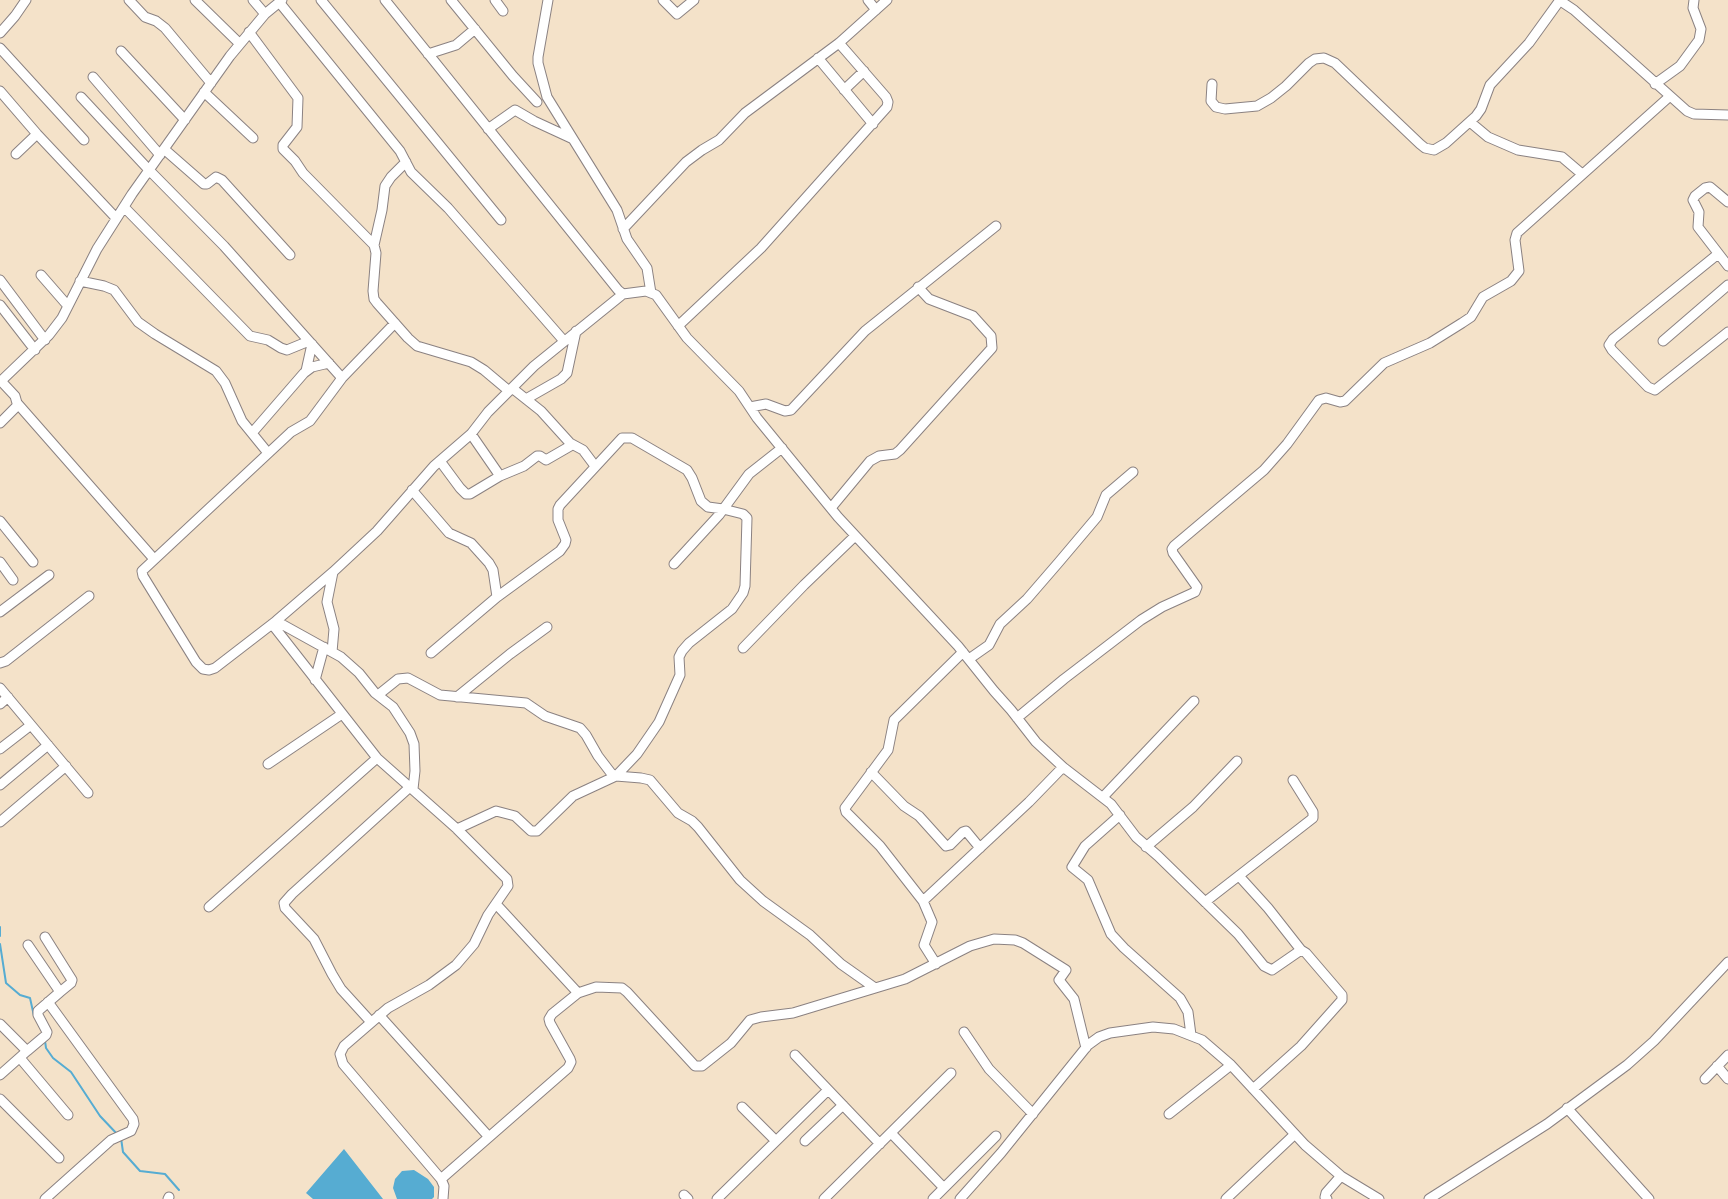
<!DOCTYPE html>
<style>
body{margin:0}
canvas{display:block;background:#f4e2c9}
</style>
<canvas width="1728" height="1199"></canvas>
<script>
const g = document.querySelector('canvas').getContext('2d');
g.lineJoin = 'round';
function paint(path, color) { g.fillStyle = color; g.fill(path, 'evenodd'); }
const shape = rows => new Path2D(rows.map(r => 'M' + r).join(''));
function trace(path, color, width, dash) { g.strokeStyle = color; g.lineWidth = width; g.lineCap = dash ? 'butt' : 'round'; g.setLineDash(dash || []); g.stroke(path); }
paint(shape([
 [344,1149,383,1199,313,1199,306,1193],
 [414,1170,428,1179,434,1187,434,1197,432,1199,397,1199,393,1188,395,1179,402,1171]
]), '#56acd2');
trace(shape([
 [0,927,0,936],
 [0,944,6,983,20,995,30,998,34,1016],
 [45,1041,46,1048,53,1058,71,1072,100,1116,118,1135],
 [121,1138,123,1152,140,1171,165,1174,179,1190]
]), '#56acd2', 2);
const minor = shape([
 [129,0,145,17,156,21,165,28,211,83],
 [195,0,240,44],
 [253,0,265,14],
 [321,0,501,220],
 [385,0,618,290,623,294,646,291,656,295,687,338,739,391,757,418,838,517,958,646,994,691,1011,710,1036,742,1063,767,1111,804,1136,837,1158,856,1238,934,1264,966,1272,970,1301,950,1306,953,1342,995,1342,1000,1301,1046,1253,1089],
 [451,0,513,76,537,102],
 [495,0,503,11],
 [548,0,538,57,538,63,547,97,617,210,627,239,647,268,651,293],
 [663,0,677,14,694,0],
 [868,0,876,10],
 [1559,0,1574,10,1687,111,1694,114,1728,115],
 [279,2,400,151,411,172,448,208,564,341],
 [249,32,298,98,297,127,283,145,283,149,295,161,303,173,374,245,376,253,373,291,374,299,377,303,408,338,417,346,471,362,484,370,509,391],
 [0,33,15,16,26,0],
 [0,48,84,140],
 [121,51,185,120],
 [428,54,456,45,475,29],
 [818,58,873,124],
 [93,77,160,155],
 [1212,84,1211,101,1216,107,1225,109,1257,106,1271,98,1286,86,1309,63,1315,59,1324,58,1335,63,1420,144,1425,148,1434,150,1446,143,1476,116,1481,109,1490,85,1529,43,1560,0],
 [1655,84,1680,66,1699,40,1701,29,1693,8,1694,0],
 [844,90,864,71],
 [0,91,37,134,116,218],
 [204,92,253,138],
 [81,97,149,170,224,246,342,378],
 [1470,122,1488,137,1518,150,1562,157,1582,174],
 [488,129,515,110,534,121,573,139],
 [164,149,204,184,207,184,216,177,222,180,290,255],
 [16,154,37,134],
 [1728,202,1710,187,1705,188,1695,196,1693,200,1699,212,1698,227,1728,266],
 [124,207,250,336,268,340,281,348,287,350,309,341],
 [623,229,686,162,702,150,719,140,745,113,839,43,887,0],
 [374,245,382,210,385,186,391,177,406,162],
 [1718,254,1613,339,1609,345,1612,350,1648,387,1655,390,1728,332],
 [41,275,68,306],
 [0,280,45,340],
 [80,281,104,286,114,290,138,322,155,334,216,371,225,383,242,421,268,453],
 [0,305,35,350],
 [395,323,342,378,310,421,291,432,142,571,143,576,196,662,203,669,209,670,215,668,276,621,333,572,377,531,434,466,471,434,488,412,534,366,623,294],
 [678,326,761,248,887,107,888,102,886,97,839,43],
 [1663,341,1728,285],
 [306,371,312,344],
 [0,382,49,335,62,318,97,249,132,194,230,56,265,14,282,0],
 [512,388,541,411,570,443,583,450,595,466],
 [526,399,561,379,567,373,576,331],
 [17,403,154,559],
 [750,407,766,404,785,411,791,410,865,331,996,226],
 [0,423,17,406,17,403,15,396,1,381],
 [252,433,304,373,312,367,329,363],
 [471,434,500,476],
 [440,461,460,488,466,494,470,494,500,476,524,466,537,456,540,456,546,460,572,445],
 [412,490,449,533,471,543,489,563,493,570,497,597],
 [831,508,870,461,879,456,895,454,900,450,992,348,991,336,973,316,929,299,918,287],
 [0,521,33,562],
 [0,562,13,580],
 [674,564,719,515,749,474,782,448],
 [0,612,49,575],
 [276,621,341,657,359,673,375,693,393,707,410,733,414,744,415,771,413,789],
 [272,624,377,758,457,829,507,879,508,886,488,915,474,944,456,965,429,985,388,1008,344,1046,340,1054,343,1064,441,1179,444,1186,443,1199],
 [743,648,804,585,855,536],
 [332,652,334,629,327,602,333,572],
 [431,653,497,597,560,551,565,544,566,540,558,520,558,509,560,505,622,438,632,438,687,470,692,478,701,501,708,507,723,509,743,514,747,518,745,586,743,593,732,609,689,643,682,651,679,657,680,675,659,722,637,754,616,776,573,796,537,831,531,831,515,816,496,811,457,829],
 [969,659,989,645,1000,624,1027,599,1059,562,1097,517,1106,495,1133,472],
 [0,663,6,661,89,596],
 [315,680,324,647],
 [0,688,88,793],
 [378,695,398,679,408,678,440,695,526,703,545,716,580,728,586,735,598,756,611,773,616,776,641,778,650,780,678,813,692,821,698,827,740,880,763,901,810,935,841,964,875,988],
 [457,697,510,654,547,627],
 [0,704,8,697],
 [1017,718,1064,679,1141,620,1162,607,1195,592,1197,587,1173,553,1172,549,1174,546,1264,470,1287,444,1319,400,1326,398,1340,402,1345,401,1384,363,1430,343,1462,323,1471,317,1483,297,1511,281,1519,271,1515,240,1517,233,1669,97],
 [0,749,31,725],
 [268,764,342,714],
 [871,772,904,806,919,816,946,846,950,845,963,832,966,831,980,848],
 [0,785,48,745],
 [1103,797,1194,701],
 [1120,815,1085,846,1072,867,1088,880,1111,934,1124,948,1180,998,1188,1012,1191,1035],
 [0,822,66,766],
 [1146,847,1193,807,1237,761],
 [1239,876,1268,908,1301,950],
 [923,901,1029,802,1063,767],
 [1205,902,1313,818,1313,812,1293,780],
 [496,904,578,993,596,987,622,988,627,992,695,1066,702,1066,731,1043,750,1020,761,1017,793,1013,905,979,970,946,994,939,1015,940,1023,943,1066,970,1059,980,1074,999,1086,1048],
 [209,907,377,758],
 [45,937,72,980,71,983,60,992],
 [936,964,924,945,932,922,923,901,880,846,846,812,845,808,888,750,894,720,963,652],
 [379,1015,489,1137],
 [371,1022,341,989,332,974,314,939,285,908,284,903,292,894,410,787],
 [0,1024,27,1051,0,1075],
 [964,1032,989,1069,1033,1114],
 [27,1051,46,1035,47,1032,38,1015,38,1011,60,992,28,945],
 [795,1055,880,1144],
 [20,1058,68,1115],
 [1717,1066,1728,1079],
 [1705,1079,1728,1055],
 [0,1099,59,1158],
 [742,1107,776,1141],
 [1567,1108,1649,1199],
 [1169,1114,1231,1065],
 [891,1133,944,1188],
 [805,1141,843,1105],
 [441,1179,568,1068,571,1062,570,1059,550,1023,549,1019,552,1014,578,993],
 [684,1195,688,1199],
 [45,1199,111,1140,131,1131,134,1124,133,1119,48,1002],
 [168,1199,169,1197],
 [717,1199,828,1090],
 [824,1199,951,1073],
 [933,1199,996,1136],
 [960,1199,1001,1153,1088,1045,1099,1037,1110,1033,1153,1027,1174,1029,1202,1040,1231,1065,1305,1145,1341,1176,1379,1199],
 [1226,1199,1295,1134],
 [1327,1199,1325,1197,1326,1193,1341,1176],
 [1429,1199,1547,1124,1627,1065,1654,1041,1728,962]
]);
trace(minor, '#8b8282', 11);
trace(minor, '#fff', 9);
</script>
